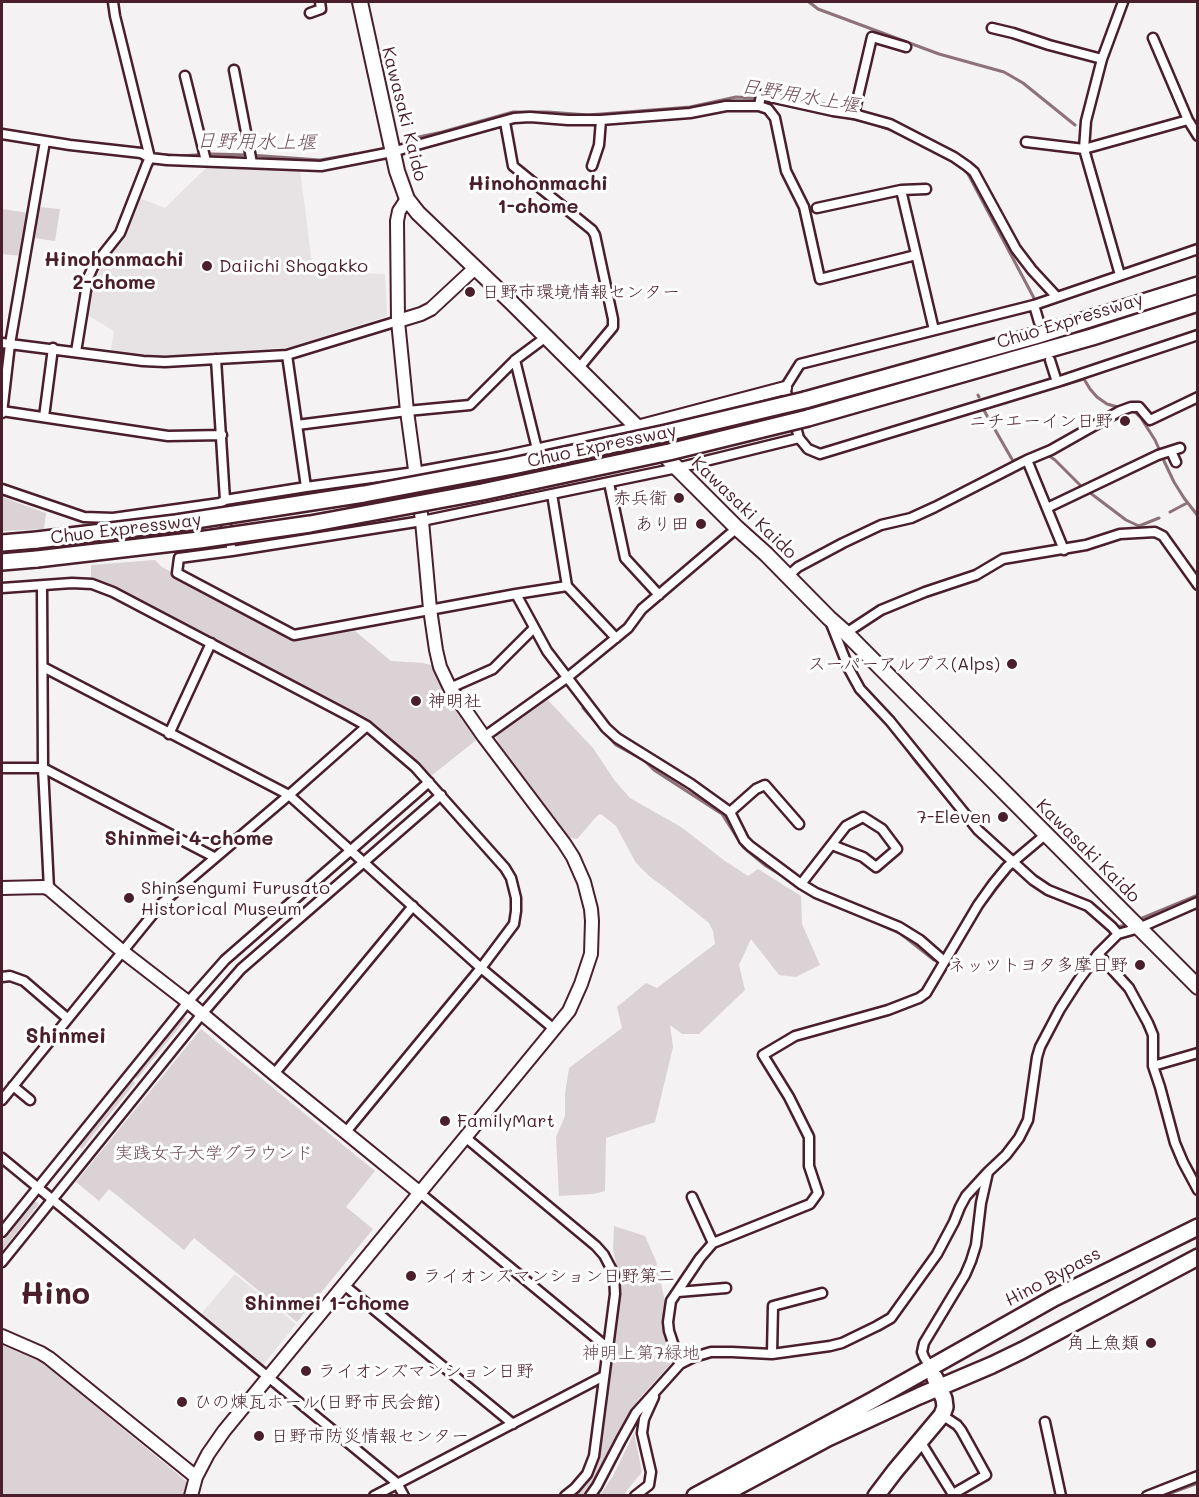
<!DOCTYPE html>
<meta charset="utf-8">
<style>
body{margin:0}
#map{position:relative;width:1199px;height:1497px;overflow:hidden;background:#f4f2f2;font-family:Mali,sans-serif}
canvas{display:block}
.frame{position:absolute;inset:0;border:3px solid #4a1f2b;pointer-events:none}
</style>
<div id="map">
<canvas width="1199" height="1497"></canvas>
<div class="frame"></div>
</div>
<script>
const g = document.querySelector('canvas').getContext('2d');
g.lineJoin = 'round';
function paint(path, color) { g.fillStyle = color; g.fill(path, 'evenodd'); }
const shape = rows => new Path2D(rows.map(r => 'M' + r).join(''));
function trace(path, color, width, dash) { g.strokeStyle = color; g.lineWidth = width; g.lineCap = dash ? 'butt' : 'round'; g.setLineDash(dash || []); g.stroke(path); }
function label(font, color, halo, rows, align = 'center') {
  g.font = font + ' Mali,"Klee One",sans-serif'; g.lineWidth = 6; g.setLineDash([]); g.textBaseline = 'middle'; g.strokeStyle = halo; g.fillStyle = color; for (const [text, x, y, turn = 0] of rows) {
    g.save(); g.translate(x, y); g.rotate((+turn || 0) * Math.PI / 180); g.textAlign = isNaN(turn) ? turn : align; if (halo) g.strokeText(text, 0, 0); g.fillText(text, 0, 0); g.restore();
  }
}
paint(shape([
 [206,168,300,170,313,272,385,274,387,316,292,347,152,358,111,350,114,331,87,315,94,281,106,259,125,237,139,198,165,208],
 [235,1274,296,1324,263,1365,201,1314]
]), '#e7e2e3');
paint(shape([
 [39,207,60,209,55,241,35,238],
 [2,209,29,213,23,256,2,254],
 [2,497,46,513,44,529,2,531],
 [155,560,162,567,296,640,355,631,391,661,423,663,435,666,480,737,431,776,393,741,355,712,129,595,91,579,91,565],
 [547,699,593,748,615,781,630,798,681,827,725,861,748,876,758,869,801,896,802,924,820,965,796,977,779,975,751,939,739,965,745,990,699,1034,682,1034,670,1025,673,1047,655,1122,606,1138,605,1191,593,1194,559,1196,556,1137,565,1116,565,1094,569,1068,622,1028,617,1007,646,983,657,988,715,944,713,931,709,923,668,890,649,876,636,863,616,826,601,814,597,816,577,839,568,837,500,748,495,734],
 [183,1016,186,1019,137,1079,135,1076],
 [201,1029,375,1171,346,1207,373,1229,297,1322,194,1238,184,1250,109,1189,99,1201,76,1182],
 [131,1079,135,1083,82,1149,79,1146],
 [35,1201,39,1204,2,1251,2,1242],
 [614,1226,645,1236,656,1261,664,1297,666,1333,673,1361,638,1400,616,1437,594,1480,584,1495,573,1496,579,1492,590,1473,599,1453,611,1373,612,1350,620,1295,619,1276,613,1250],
 [2,1345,42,1362,186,1481,187,1484,185,1495,2,1495],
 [634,1433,642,1472,628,1489,624,1495,600,1495,613,1476]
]), '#dbd2d5');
trace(shape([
 [809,2,818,9,939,54,1004,72,1023,83,1075,125],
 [405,140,442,132,513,112,548,112,588,115,690,107,736,97,754,98,794,107,868,122,891,130,922,145],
 [157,154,179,156,212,154,249,155,320,160,355,154],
 [946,157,967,172,1035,300],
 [1064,385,1084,379,1090,389,1097,397,1107,404,1121,408],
 [978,395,979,397],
 [982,407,1013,461,1038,451],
 [1130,410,1136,413,1141,418,1155,440,1160,451],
 [1048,455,1055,460,1083,488],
 [1164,461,1174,482,1184,498,1198,516],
 [1089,492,1126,520,1139,526,1159,518],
 [1170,512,1187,503],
 [831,634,844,668],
 [872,707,890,727],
 [583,708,616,745,645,761,654,770,722,814,743,847,766,866,788,879],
 [903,744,916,762,962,817],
 [1025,878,1047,895,1073,904],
 [986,902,1013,867],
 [866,918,901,934,934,960],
 [1140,919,1198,895],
 [1103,925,1110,932],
 [971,926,980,910],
 [1118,927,1128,924],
 [936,984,962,941],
 [1163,1496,1198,1483]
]), '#8d727a', 3);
const street = shape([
 [1123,2,1102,59,1086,121,1084,149,1188,120],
 [310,13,321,9,320,2],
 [992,28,1013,33,1049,45,1102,59],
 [1153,38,1188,120,1198,136],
 [234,70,252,163],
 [185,76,206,161],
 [759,106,761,95,833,111,854,114,890,124,954,157,967,166,974,172,1016,249,1032,270,1057,297],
 [854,114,872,37,906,47],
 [505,122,513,166,592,230,595,235,613,319,613,327,578,369],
 [2,134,70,145,141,153,150,158,167,160,321,166,392,152,514,118,530,117,568,120,601,120,690,113,726,106,759,106,768,109,775,118,786,171,804,207,820,279,916,255],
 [1026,142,1084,149,1120,275],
 [592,166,599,145,601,120],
 [901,190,934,330],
 [817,208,901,190,926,189],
 [1034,305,1039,322],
 [2,343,143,361,165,362,287,355,398,321],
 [76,352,88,278,93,267,120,233,147,164,150,158,115,16,113,2],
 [287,355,306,487],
 [216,359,225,500],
 [515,360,537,449],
 [1050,360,1057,382],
 [2,411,168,436,222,435],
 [2,413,10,344,45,141],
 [44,417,53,348],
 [297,425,407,411,470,405,515,360,546,337],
 [799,438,785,388,800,364,1034,305,1198,249],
 [1171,451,1176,462],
 [1027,460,1064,550],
 [609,483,625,558,659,595],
 [2,489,84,517,113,518,220,503,225,500,306,487,415,472,498,457,637,427],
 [552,494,567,586,616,638],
 [1047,508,1158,455,1180,448],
 [223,512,232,551],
 [788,576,798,567,843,543,881,525,911,518,935,507,1027,460,1051,450,1120,411,1131,407,1139,407,1150,420,1198,397],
 [42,586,43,768,49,889],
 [567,586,516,594,547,651,606,728,617,738,691,784,730,812,744,840,750,846,801,884,816,893,899,927,920,940,944,961],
 [2,588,72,583,92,584,113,592,349,716,367,726,415,767,505,868,511,878,516,898,516,911,514,924,481,968,345,1133],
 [516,594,294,635,177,573,179,558,232,551,422,521,677,468,799,438,808,449,820,454,1057,382,1198,335],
 [830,621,849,669,860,689,890,721,978,830,1033,880,1048,890,1088,906,1112,927,1118,934],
 [846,633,881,610,925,592,976,575,1003,559,1086,545,1120,534,1155,532,1163,536,1198,585],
 [43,667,289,795,481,968,554,1029],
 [450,688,493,669,534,628],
 [169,734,211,643],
 [484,737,568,677,628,628,642,609,737,528],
 [2,768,43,768,214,857],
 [730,812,756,789,765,785,799,824],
 [801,884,846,826,863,817,882,829,897,849,876,867,863,857,832,845],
 [1098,954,1129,988,1148,1023,1153,1035,1153,1066,1160,1087,1175,1143,1183,1162,1198,1190],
 [2,977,10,976,24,981,67,1018],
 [1153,1066,1198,1053],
 [274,1074,413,906],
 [13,1086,30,1100],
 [2,1100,162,903,289,795,367,726],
 [465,1137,596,1246,604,1255,614,1274,615,1294,594,1456,587,1474,575,1488,565,1496],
 [2,1158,397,1483,404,1496],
 [420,1193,608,1348],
 [692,1197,713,1243],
 [2,1232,188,1002,225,960,429,782],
 [2,1262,202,1014,241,969,441,795],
 [344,1285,513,1424],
 [678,1292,726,1288],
 [772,1354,773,1306,822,1293],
 [680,1364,669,1331,668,1322,671,1301,700,1258,713,1243,810,1204,818,1193,809,1166,809,1137,789,1097,763,1055,795,1036,888,1010,919,998,926,993,978,905,993,884,1007,867,1045,835],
 [930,1367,924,1357,922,1352,924,1343,965,1275,971,1261,976,1245,981,1203,988,1172,1006,1155,1019,1138,1028,1120,1037,1057,1040,1047,1060,1009,1078,981,1098,954,1118,934,1139,928,1198,902],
 [942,1415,957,1425,961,1430,986,1475,953,1494],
 [1045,1422,1061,1496],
 [920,1441,954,1496],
 [374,1496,604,1376],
 [590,1496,597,1486,621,1440,636,1413,680,1364,694,1357,711,1352,732,1352,772,1354,830,1346,842,1343,877,1326,891,1318,937,1254,954,1222,960,1207,966,1196,988,1172],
 [635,1496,649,1485,651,1472,642,1433,644,1419,654,1397],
 [1147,1496,1198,1476]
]);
const secondary = shape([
 [398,321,421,314,431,309,475,268],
 [637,427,785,388],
 [2,888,44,887,49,889,122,951,188,1002,274,1074,420,1193],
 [2,1336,41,1353,49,1358,196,1477],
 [191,1496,196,1477,208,1454,224,1431,569,1011,581,984,591,954,592,921,591,909,584,882,573,857,564,843,484,737,450,688,440,667,436,650,430,609,422,521,407,411,398,321,397,221,399,211,407,199]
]);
const primary = shape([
 [360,2,397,171,407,199,418,213,511,302,637,427,677,468,737,528,766,554,829,618,846,633,1198,987]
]);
const highway = shape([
 [805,400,1035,336,1198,285],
 [808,418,1092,337,1198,303],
 [2,543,37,540],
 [2,562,37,559],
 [695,1496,873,1400,1054,1298,1198,1227],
 [720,1496,828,1438,919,1396,992,1365,1023,1350,1198,1257],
 [876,1496,895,1471,942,1415,945,1407,944,1399,935,1378]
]);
trace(street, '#4a1f2b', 13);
trace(secondary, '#4a1f2b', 16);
trace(primary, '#4a1f2b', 18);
trace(highway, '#4a1f2b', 20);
trace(street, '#fff', 8);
trace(secondary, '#fff', 12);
trace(primary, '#fff', 14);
trace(highway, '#fff', 15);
const highwayBridge = shape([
 [37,540,176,523,364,494,513,466,666,433,805,400],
 [37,559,199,540,310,524,482,492,669,452,808,418]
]);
trace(highwayBridge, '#4a1f2b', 20, []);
trace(highwayBridge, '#fff', 15);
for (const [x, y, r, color] of [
 [207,266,6,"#4a1f2b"],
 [470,292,6,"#4a1f2b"],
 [1125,421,6,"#4a1f2b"],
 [679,498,6,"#4a1f2b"],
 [701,524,6,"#4a1f2b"],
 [1012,664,6,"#4a1f2b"],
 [416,701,6,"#4a1f2b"],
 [1003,817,6,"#4a1f2b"],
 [129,898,6,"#4a1f2b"],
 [1140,965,6,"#4a1f2b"],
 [445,1121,6,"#4a1f2b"],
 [411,1276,6,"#4a1f2b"],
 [1151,1343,6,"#4a1f2b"],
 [306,1371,6,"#4a1f2b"],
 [182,1402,6,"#4a1f2b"],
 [259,1436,6,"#4a1f2b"]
]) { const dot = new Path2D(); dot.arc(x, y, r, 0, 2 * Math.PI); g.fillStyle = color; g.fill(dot); trace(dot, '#fff', 2); }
label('18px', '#4a1f2b', '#fff', [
 ["Kawasaki Kaido",404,114,76],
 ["Chuo Expressway",1070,321,-17],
 ["Chuo Expressway",602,446,-12],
 ["Kawasaki Kaido",744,508,44],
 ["Chuo Expressway",126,529,-7],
 ["Kawasaki Kaido",1088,851,45],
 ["Hino Bypass",1053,1277,-28]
]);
label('18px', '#4a1f2b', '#fff', [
 ["Daiichi Shogakko",219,266],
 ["日野市環境情報センター",482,292],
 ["ニチエーイン日野",1113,421,"right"],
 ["赤兵衛",667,498,"right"],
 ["あり田",689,524,"right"],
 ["スーパーアルプス(Alps)",1000,664,"right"],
 ["神明社",428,701],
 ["7-Eleven",991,817,"right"],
 ["Shinsengumi Furusato",141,888],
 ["Historical Museum",141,909],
 ["ネッツトヨタ多摩日野",1128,965,"right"],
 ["FamilyMart",457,1121],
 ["ライオンズマンション日野第二",423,1276],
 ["角上魚類",1139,1343,"right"],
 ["ライオンズマンション日野",318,1371],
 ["ひの煉瓦ホール(日野市民会館)",194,1402],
 ["日野市防災情報センター",271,1436]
], 'left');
label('18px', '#6e4c56', '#fff', [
 ["実践女子大学グラウンド",214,1153],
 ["神明上第7緑地",641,1353]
]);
label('italic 20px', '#714f59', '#fff', [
 ["日野用水上堰",800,96,10],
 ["日野用水上堰",256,142,1]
]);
label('bold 20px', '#4a1f2b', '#fff', [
 ["Hinohonmachi",538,184],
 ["1-chome",538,207],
 ["Hinohonmachi",114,260],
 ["2-chome",114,283],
 ["Shinmei 4-chome",189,839],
 ["Shinmei 1-chome",327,1304]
]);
label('bold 21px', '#4a1f2b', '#fff', [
 ["Shinmei",66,1037]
]);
label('bold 30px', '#4a1f2b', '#fff', [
 ["Hino",55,1295]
]);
</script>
